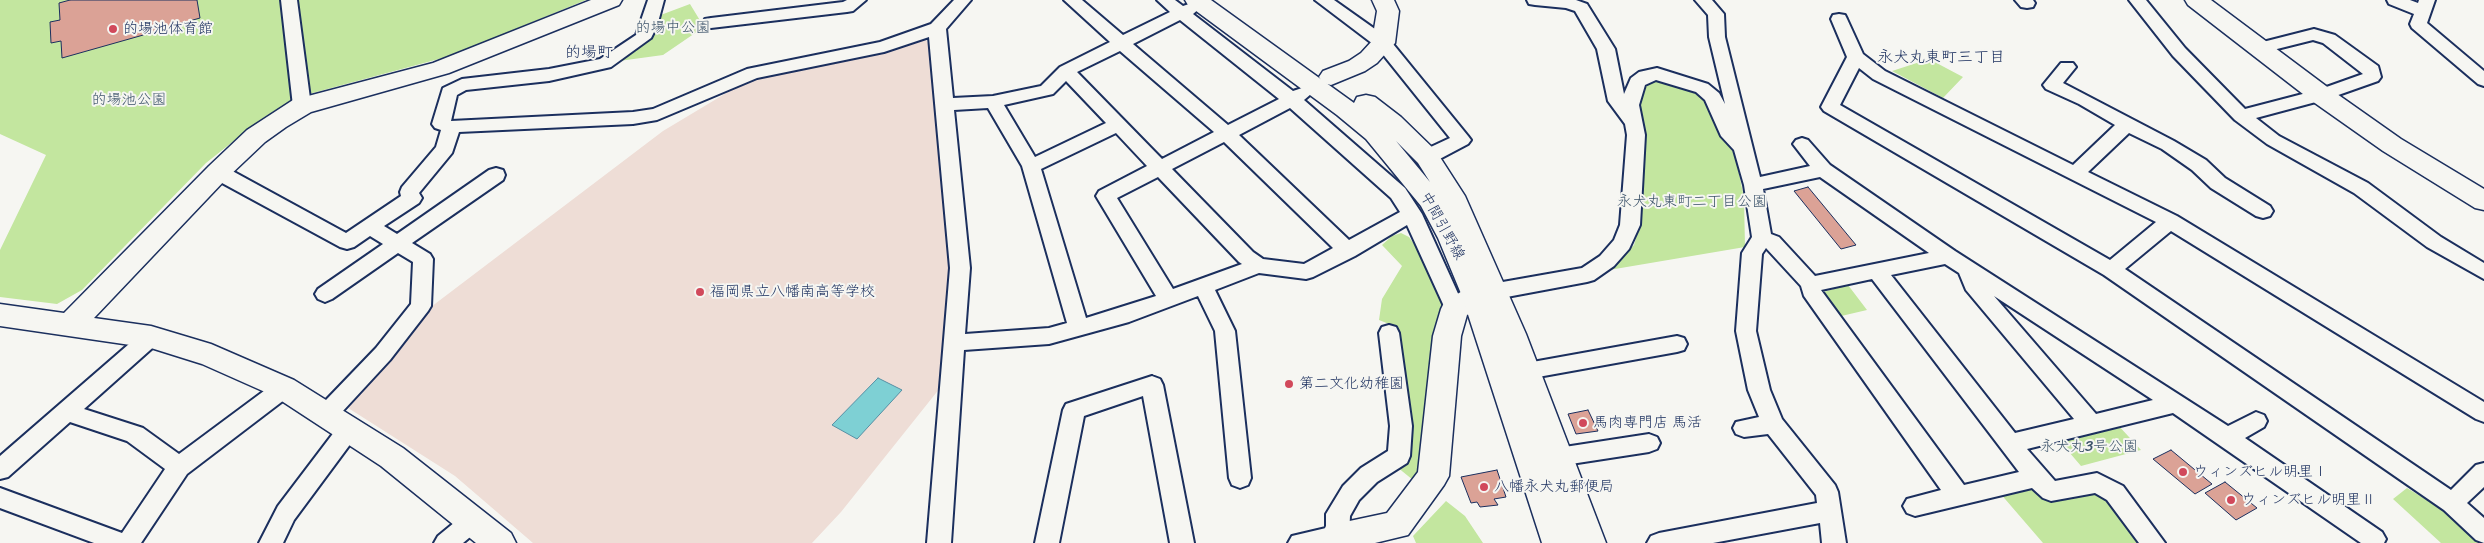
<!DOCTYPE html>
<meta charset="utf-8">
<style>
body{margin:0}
canvas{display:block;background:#f6f6f2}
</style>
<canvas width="2484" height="543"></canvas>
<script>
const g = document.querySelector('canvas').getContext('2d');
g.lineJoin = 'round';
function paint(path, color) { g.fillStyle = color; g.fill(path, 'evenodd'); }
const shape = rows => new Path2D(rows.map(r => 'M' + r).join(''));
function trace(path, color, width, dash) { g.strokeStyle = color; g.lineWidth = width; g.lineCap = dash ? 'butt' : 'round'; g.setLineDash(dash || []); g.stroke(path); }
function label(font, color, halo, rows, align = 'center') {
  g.font = font + ' Sriracha,"Klee One",sans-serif'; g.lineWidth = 4; g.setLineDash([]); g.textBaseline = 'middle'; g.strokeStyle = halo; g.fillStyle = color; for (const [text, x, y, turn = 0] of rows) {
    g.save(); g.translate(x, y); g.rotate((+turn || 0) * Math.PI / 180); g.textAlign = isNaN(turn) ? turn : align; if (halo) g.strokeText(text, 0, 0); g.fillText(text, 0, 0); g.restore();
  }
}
paint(shape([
 [925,38,928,43,951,268,940,388,841,512,812,543,533,543,455,476,345,406,419,316,663,131,748,80,882,52]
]), '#eeddd6');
paint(shape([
 [0,0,586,0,450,56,309,94,285,104,260,120,206,163,82,290,57,304,0,297,0,250,46,155,0,134],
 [690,4,704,27,663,55,619,61,650,40,658,16],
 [1929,59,1963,77,1943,98,1892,71],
 [1657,80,1689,88,1704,97,1711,108,1721,137,1735,154,1744,198,1745,247,1609,270,1634,245,1639,228,1644,136,1639,110,1640,97,1645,86],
 [1401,233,1409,237,1424,258,1439,290,1444,311,1421,470,1413,480,1397,467,1401,357,1399,328,1379,320,1382,299,1402,266,1382,245,1392,236],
 [1848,285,1867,310,1837,317,1820,293],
 [2117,424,2141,450,2081,466,2057,438],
 [2031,484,2096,490,2112,500,2143,543,2043,543,1999,492],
 [2407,488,2453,516,2482,543,2441,543,2393,499],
 [1446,501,1465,516,1483,543,1416,543,1413,536]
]), '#c3e69f');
const water = shape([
 [878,378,902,390,857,439,832,425,878,378]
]);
paint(water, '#7ed0d4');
trace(water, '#5690a5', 1);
const building = shape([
 [70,0,197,0,200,18,179,24,179,27,162,32,161,30,62,58,61,41,51,43,50,22,60,20,59,3,70,0],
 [1808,187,1856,245,1841,249,1794,191,1808,187],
 [1588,410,1598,431,1576,434,1568,414,1588,410],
 [2171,450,2212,484,2195,494,2153,459,2171,450],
 [1497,470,1506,497,1494,499,1498,505,1480,507,1477,502,1471,503,1461,477,1497,470],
 [2225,482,2257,508,2236,520,2205,493,2225,482]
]);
paint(building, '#dba296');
trace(building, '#1b2f5e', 1);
const street = shape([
 [281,0,297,0,311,106,308,110,302,112,296,110,293,106,281,0],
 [648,0,664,0,657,26,651,38,611,67,549,81,466,90,457,95,451,121,633,112,653,109,747,69,880,42,931,24,954,0,971,0,946,29,953,98,993,96,1041,86,1060,67,1110,42,1064,0,1082,0,1123,35,1170,12,1157,0,1175,0,1183,6,1192,3,1198,4,1200,8,1193,14,1293,91,1302,88,1308,90,1311,94,1304,100,1405,188,1422,214,1465,309,1462,315,1455,317,1448,315,1407,225,1355,256,1313,277,1306,279,1259,273,1215,290,1235,331,1251,478,1248,485,1240,488,1232,485,1229,478,1215,331,1198,296,1129,322,1049,344,964,350,951,543,927,543,950,268,929,37,884,52,757,78,657,120,633,124,459,132,452,153,419,193,422,198,419,203,384,226,397,234,489,170,496,168,503,170,505,175,503,180,412,243,430,254,433,259,431,306,428,311,390,360,342,412,323,423,315,420,312,414,315,408,326,400,376,348,411,304,413,262,398,253,332,299,325,302,318,299,315,294,318,289,383,244,370,236,354,247,347,249,340,247,211,177,209,172,211,167,218,165,225,167,346,233,401,196,400,192,402,187,436,147,441,130,435,128,432,124,443,88,462,79,549,69,600,59,636,35,648,0],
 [1180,20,1279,99,1228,125,1133,44,1180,20],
 [1120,51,1214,132,1162,159,1077,72,1120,51],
 [1066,81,1106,123,1035,157,1004,105,1053,94,1066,81],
 [988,108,1022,166,1067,323,1049,328,965,334,970,268,954,110,988,108],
 [1290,108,1391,198,1400,212,1349,240,1239,135,1290,108],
 [1116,133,1147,166,1099,191,1096,196,1156,296,1086,318,1041,169,1116,133],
 [1224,142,1333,248,1304,264,1263,259,1253,252,1172,169,1224,142],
 [1158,177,1239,262,1242,264,1173,289,1117,198,1158,177],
 [847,0,866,0,853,11,847,12,711,28,705,27,703,23,705,19,711,18,843,2,847,0],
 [1315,0,1334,0,1389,39,1468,136,1471,140,1468,144,1434,162,1427,163,1420,162,1418,157,1420,152,1450,138,1377,47,1315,0],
 [1527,0,1576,0,1587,4,1615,49,1624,94,1631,78,1639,72,1657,68,1708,84,1719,93,1725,104,1709,37,1708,15,1695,0,1712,0,1724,14,1725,37,1760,177,1810,166,1793,144,1796,140,1802,138,1808,140,1830,165,1955,251,2228,426,2256,412,2264,415,2267,421,2264,427,2245,438,2382,532,2386,539,2384,543,2361,543,2173,413,2027,449,2055,481,2097,473,2123,486,2165,543,2139,543,2107,500,2095,493,2051,501,2043,498,2032,488,1915,516,1907,513,1903,506,1907,499,1941,490,1804,296,1801,286,1766,248,1762,254,1756,331,1770,390,1782,419,1835,485,1838,492,1846,543,1822,543,1820,523,1713,543,1647,543,1651,536,1659,533,1817,503,1816,495,1768,434,1744,437,1736,434,1733,428,1736,422,1759,417,1748,390,1736,331,1742,253,1752,237,1744,185,1734,150,1721,136,1705,100,1696,92,1656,80,1645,85,1639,105,1645,135,1640,225,1629,249,1614,266,1594,280,1587,282,1480,302,1473,299,1470,294,1473,289,1480,286,1582,268,1600,256,1614,240,1620,225,1627,135,1625,124,1608,101,1597,49,1575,11,1566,8,1535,5,1529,4,1527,0],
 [1820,177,1929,253,1815,276,1779,237,1771,234,1763,189,1820,177],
 [1945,264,1959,273,1966,290,2074,419,2015,433,1891,275,1945,264],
 [1872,279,2019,472,1964,485,1821,290,1872,279],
 [1994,296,2153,400,2096,414,1994,296],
 [2015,0,2033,0,2035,3,2033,7,2027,8,2021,7,2015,0],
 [2129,0,2146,0,2185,48,2245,109,2318,90,2363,74,2323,43,2313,40,2261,53,2255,52,2252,48,2255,44,2314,29,2335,35,2378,66,2381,77,2378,81,2327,99,2256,118,2279,136,2368,183,2441,237,2484,263,2484,279,2427,247,2354,193,2267,144,2235,120,2173,56,2129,0],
 [2387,0,2410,0,2418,3,2419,0,2435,0,2427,23,2484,71,2484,86,2478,84,2412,28,2410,24,2414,14,2389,4,2387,0],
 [1839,14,1845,15,1847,19,1863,54,1885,71,2073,165,2115,125,2079,104,2046,89,2043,85,2061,63,2073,63,2076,67,2063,83,2174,141,2206,160,2225,178,2270,206,2273,211,2270,216,2263,218,2256,216,2211,188,2192,170,2162,149,2129,133,2088,172,2177,216,2484,402,2484,422,2476,419,2171,231,2125,269,2451,490,2476,465,2484,463,2484,487,2467,503,2484,518,2484,543,2476,540,2444,510,2104,275,1824,111,1821,107,1847,57,1831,19,1833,15,1839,14],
 [1859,68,1873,79,2156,222,2110,260,1840,105,1859,68],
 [1389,325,1396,327,1399,333,1412,426,1410,456,1407,463,1377,482,1359,500,1350,516,1349,536,1345,543,1288,543,1292,536,1326,528,1326,514,1343,486,1361,468,1388,451,1390,426,1379,333,1382,327,1389,325],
 [151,329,158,331,161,337,158,343,84,409,143,428,179,454,276,382,284,379,292,382,295,388,292,394,187,474,141,543,94,543,0,508,0,488,122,533,165,469,127,441,70,422,8,477,0,479,0,456,144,331,151,329],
 [1677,336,1684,338,1687,344,1684,350,1677,352,1527,379,1519,377,1516,371,1519,365,1527,363,1677,336],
 [1152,376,1160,379,1163,385,1194,543,1170,543,1143,396,1084,416,1059,543,1035,543,1063,410,1066,404,1152,376],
 [349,420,357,423,360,429,357,435,294,520,283,543,259,543,278,506,341,423,349,420],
 [1649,434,1657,437,1660,443,1657,449,1649,452,1558,466,1550,464,1547,457,1550,450,1558,448,1649,434],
 [474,510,482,513,486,520,482,527,463,543,434,543,438,536,466,513,474,510]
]);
const secondary = shape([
 [591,0,622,0,619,5,449,73,311,112,286,127,265,142,227,178,94,318,151,326,211,344,294,380,403,448,511,533,516,543,476,543,381,466,274,396,202,364,151,348,0,326,0,304,64,313,209,166,247,130,293,100,433,63,591,0],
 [1372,0,1394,0,1399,11,1395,43,1377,63,1365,71,1331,85,1323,83,1319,77,1323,71,1349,61,1361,53,1372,41,1377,11,1372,0],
 [2185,0,2211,0,2330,89,2401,139,2484,189,2484,210,2475,208,2383,151,2312,101,2188,5,2185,0],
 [1476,285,1486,289,1490,296,1486,303,1467,315,1461,336,1449,476,1444,485,1408,535,1375,543,1324,543,1321,536,1326,526,1387,513,1418,472,1433,336,1441,309,1445,301,1466,289,1476,285]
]);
const primary = shape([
 [1185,0,1211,0,1354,103,1357,97,1366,95,1375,97,1401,117,1436,151,1465,196,1526,334,1606,543,1542,543,1462,296,1438,238,1421,206,1366,139,1337,115,1188,5,1185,0],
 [1396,141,1418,163,1430,182,1396,141]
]);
trace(street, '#1b2f5e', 4);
trace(secondary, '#1b2f5e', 3);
trace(primary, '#1b2f5e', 3);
paint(street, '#f6f6f2');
paint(secondary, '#f6f6f2');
paint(primary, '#f6f6f2');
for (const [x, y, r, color] of [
 [113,29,5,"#d1495b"],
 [700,292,5,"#d1495b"],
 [1289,384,5,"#d1495b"],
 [1583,423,5,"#d1495b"],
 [2183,472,5,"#d1495b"],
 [1484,487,5,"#d1495b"],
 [2231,500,5,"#d1495b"]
]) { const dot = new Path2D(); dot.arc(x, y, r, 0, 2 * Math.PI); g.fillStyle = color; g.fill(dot); trace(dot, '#f6f6f2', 2); }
label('15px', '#3d546b', '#f6f6f2', [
 ["的場中公園",673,28],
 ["的場池公園",129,100],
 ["永犬丸東町二丁目公園",1692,202],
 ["永犬丸3号公園",2089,447]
]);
label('15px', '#1b2f5e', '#f6f6f2', [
 ["的場池体育館",123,29],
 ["福岡県立八幡南高等学校",710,292],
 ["第二文化幼稚園",1299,384],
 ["馬肉専門店 馬活",1593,423],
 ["ウィンズヒル明里Ⅰ",2193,472],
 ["八幡永犬丸郵便局",1494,487],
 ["ウィンズヒル明里Ⅱ",2241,500]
], 'left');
label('15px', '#1b2f5e', '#f6f6f2', [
 ["中間引野線",1442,226,61]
]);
label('16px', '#1b2f5e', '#f6f6f2', [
 ["的場町",589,53],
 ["永犬丸東町三丁目",1941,58]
]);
</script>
